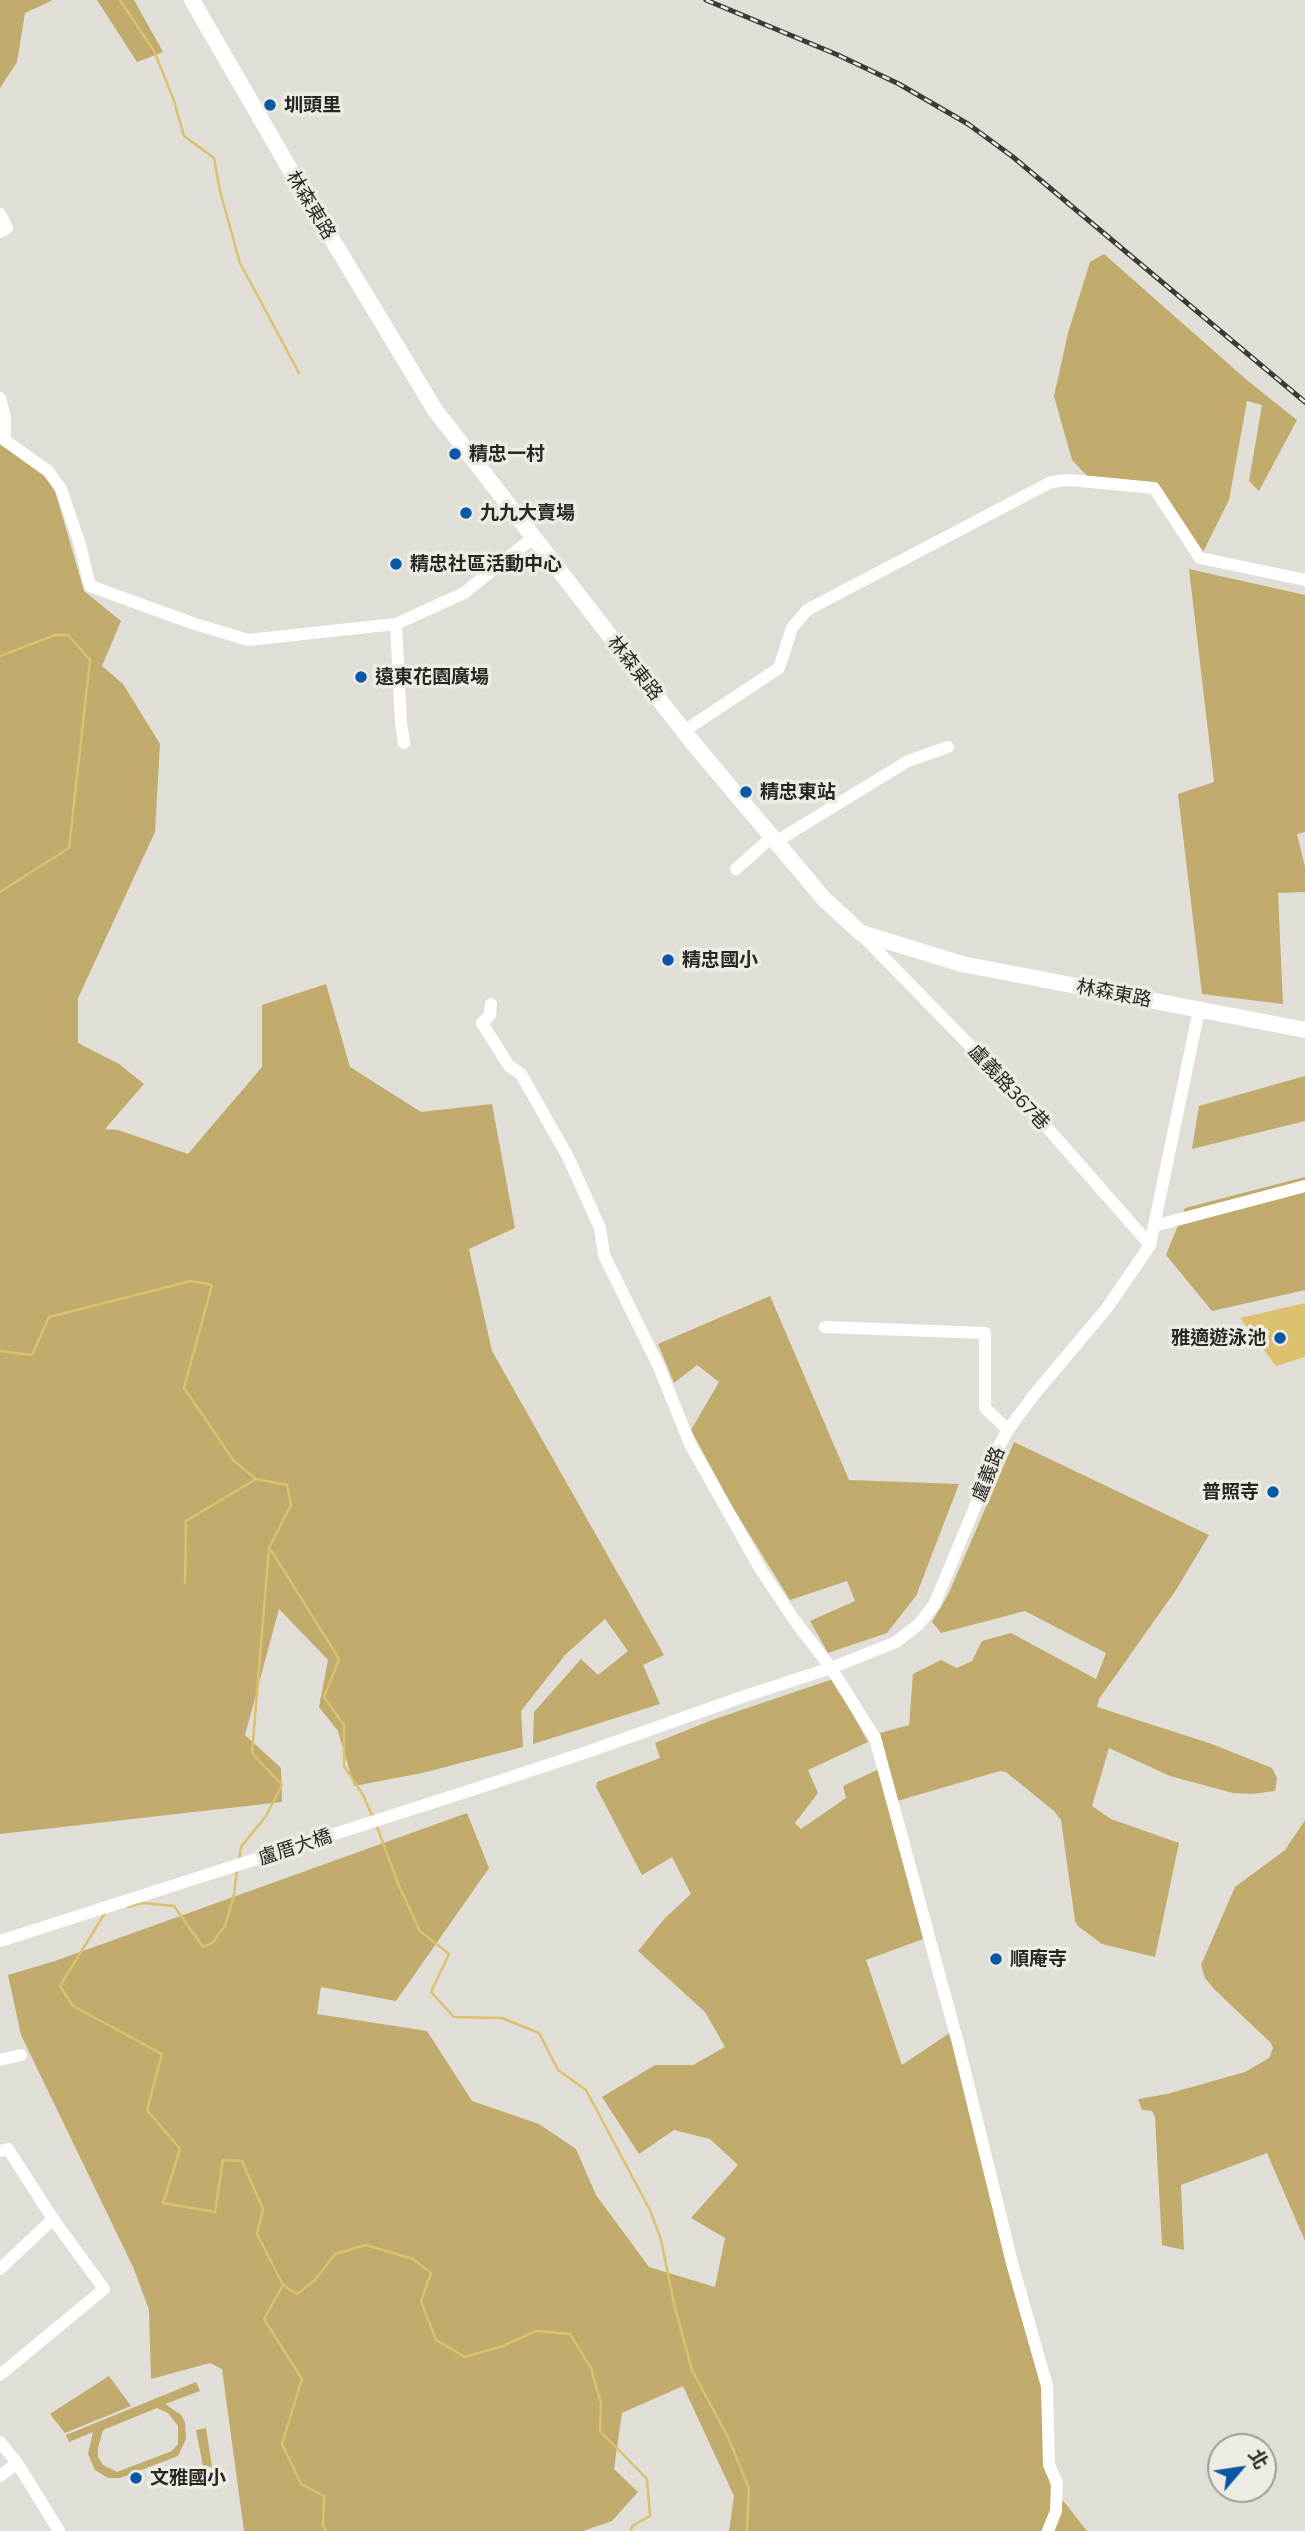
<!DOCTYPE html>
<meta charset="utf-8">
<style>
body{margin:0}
#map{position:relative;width:1305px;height:2531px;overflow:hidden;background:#e0ded6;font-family:Commissioner,"Noto Sans TC",sans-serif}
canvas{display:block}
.north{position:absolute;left:1207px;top:2433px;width:70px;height:70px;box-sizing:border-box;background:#eeebe3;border:2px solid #9f9d97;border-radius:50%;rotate:61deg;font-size:19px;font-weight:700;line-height:28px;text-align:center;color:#282724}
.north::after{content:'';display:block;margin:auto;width:24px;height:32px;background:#0858a6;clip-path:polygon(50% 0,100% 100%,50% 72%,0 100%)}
</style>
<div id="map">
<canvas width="1305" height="2531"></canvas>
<div class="north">北</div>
</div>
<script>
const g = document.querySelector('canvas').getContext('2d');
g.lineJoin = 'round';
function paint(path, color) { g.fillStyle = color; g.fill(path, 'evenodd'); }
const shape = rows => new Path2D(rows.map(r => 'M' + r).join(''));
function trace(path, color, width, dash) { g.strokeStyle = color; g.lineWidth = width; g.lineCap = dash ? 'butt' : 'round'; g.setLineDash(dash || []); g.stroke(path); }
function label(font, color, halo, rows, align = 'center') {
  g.font = font + ' Commissioner,"Noto Sans TC",sans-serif'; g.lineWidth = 7; g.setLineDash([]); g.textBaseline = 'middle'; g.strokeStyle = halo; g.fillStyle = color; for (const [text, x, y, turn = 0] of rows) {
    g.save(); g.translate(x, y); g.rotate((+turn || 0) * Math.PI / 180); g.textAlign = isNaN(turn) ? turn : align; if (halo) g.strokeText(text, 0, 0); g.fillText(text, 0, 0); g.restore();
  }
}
paint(shape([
 [0,0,53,0,25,13,17,62,0,88],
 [97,0,134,0,163,52,137,62],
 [1104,254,1248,381,1297,420,1259,491,1249,481,1262,405,1247,401,1229,500,1200,558,1154,488,1094,483,1072,460,1054,396,1068,333,1090,262],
 [0,438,51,477,84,591,121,621,102,666,123,684,160,744,155,832,78,998,78,1043,119,1064,144,1084,105,1129,118,1130,188,1154,262,1067,262,1005,326,984,350,1067,421,1112,492,1104,515,1228,469,1249,492,1351,664,1655,643,1665,660,1704,533,1744,534,1712,581,1659,598,1675,628,1651,605,1619,565,1655,521,1711,523,1747,422,1773,354,1786,338,1731,319,1707,328,1660,279,1609,245,1735,281,1768,282,1802,0,1834],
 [1189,569,1305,595,1305,832,1297,834,1305,867,1305,892,1278,893,1283,1004,1202,994,1178,794,1214,782],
 [1305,1076,1305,1121,1192,1149,1199,1106],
 [1305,1177,1305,1290,1212,1311,1166,1255,1185,1208],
 [770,1296,849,1480,959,1484,916,1596,887,1633,828,1653,810,1621,855,1601,847,1581,790,1600,732,1506,691,1430,719,1382,697,1365,674,1383,658,1344],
 [1014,1442,1209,1535,1176,1590,1099,1699,1097,1707,1209,1743,1272,1768,1277,1778,1275,1791,1252,1794,1233,1793,1170,1776,1109,1748,1092,1806,1111,1819,1179,1843,1155,1957,1102,1944,1078,1926,1075,1921,1061,1820,1054,1811,1006,1772,1000,1771,897,1801,880,1733,909,1725,913,1674,941,1660,957,1668,972,1661,982,1641,1011,1633,1096,1679,1106,1653,1025,1611,941,1633,932,1622,948,1595],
 [833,1679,868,1742,808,1770,818,1793,795,1823,801,1829,846,1798,843,1786,879,1769,923,1939,866,1960,902,2065,951,2032,1042,2387,1045,2462,1050,2484,1087,2531,729,2531,734,2496,683,2386,622,2413,614,2469,638,2492,612,2521,583,2531,244,2531,222,2369,210,2363,151,2379,149,2310,134,2269,21,2035,8,1975,55,1961,467,1813,489,1868,396,2001,321,1987,317,2014,427,2031,472,2101,539,2124,576,2149,596,2195,649,2267,715,2287,725,2238,691,2218,738,2165,710,2139,674,2130,639,2154,602,2097,655,2065,693,2065,725,2047,705,2012,638,1951,665,1918,691,1894,672,1857,642,1875,596,1787,597,1782,660,1758,655,1743,712,1720],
 [1305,1820,1305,2241,1267,2153,1181,2185,1184,2250,1162,2245,1155,2117,1152,2111,1142,2110,1138,2099,1167,2094,1245,2072,1269,2058,1273,2048,1271,2043,1214,1989,1205,1978,1201,1965,1235,1887,1285,1850],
 [109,2376,131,2406,65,2433,50,2414],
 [196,2382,200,2391,165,2404,181,2415,185,2422,186,2439,178,2456,120,2478,108,2478,95,2470,88,2454,93,2432,69,2442,66,2435],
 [157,2408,168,2413,178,2426,178,2444,172,2451,117,2472,103,2465,98,2457,98,2448,103,2430],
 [206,2428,212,2467,203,2466,196,2430]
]), '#c0ab6c');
paint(shape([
 [1305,1303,1305,1357,1276,1366,1240,1318]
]), '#dbc06d');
trace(shape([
 [120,0,154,51,173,98,184,136,214,158,220,191,240,263,299,373],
 [0,656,55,635,68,635,90,660,69,848,0,892],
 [0,1351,32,1355,49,1317,191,1281,212,1285,184,1388,234,1461,256,1479,287,1485,291,1505,269,1548,252,1753,282,1785,266,1816,241,1847,239,1860],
 [271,1550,339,1659,324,1697,344,1725,344,1766,363,1795,373,1818],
 [185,1583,186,1521,256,1479],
 [376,1824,399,1886,420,1931,449,1954,431,1992,454,2017,502,2018,539,2033,558,2070,586,2090,650,2210,661,2240,675,2308,692,2370,728,2437,749,2488,747,2531],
 [128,1907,142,1903,174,1906,203,1947,212,1943,225,1926,234,1895,237,1870],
 [105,1913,60,1986,73,2006,162,2054,147,2110,180,2149,163,2203,215,2212,223,2160,242,2161,263,2209,257,2234,283,2285,264,2319,302,2379,282,2444,301,2484,324,2496,323,2526,326,2531],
 [283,2285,297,2294,315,2280,335,2254,366,2245,413,2259,431,2273,421,2301,436,2340,465,2357,503,2346,536,2331,570,2334,591,2368,601,2403,600,2431,647,2479,650,2516,632,2526,631,2531]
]), '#dbc06d', 2.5);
trace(shape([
 [0,214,7,228,0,232],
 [0,398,5,417,5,440],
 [0,437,48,471,61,489,80,545,90,586,192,623,248,640,396,624,464,593,534,537],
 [396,624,401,723,404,743],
 [684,731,779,668,792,628,807,610,1051,482,1070,480,1154,488,1200,558,1305,580],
 [777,841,908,761,948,747],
 [736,869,773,836],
 [861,934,1023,1100,1150,1245],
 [491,1004,490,1015,482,1023,509,1066,521,1074,568,1157,600,1228,604,1255,659,1367,690,1444,761,1570,795,1621,831,1668,875,1738,958,2043,1012,2263,1047,2386,1049,2465,1057,2483,1056,2511,1048,2531],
 [1154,1226,1305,1186],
 [825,1327,985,1333,985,1408,1008,1430],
 [0,1941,481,1787,590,1751,742,1697,831,1668,896,1642,919,1624,934,1605,977,1502,991,1460,1008,1430,1033,1396,1107,1308,1150,1245,1199,1010],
 [0,2060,21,2055],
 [0,2151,8,2149,53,2219,0,2269],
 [0,2375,104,2289,53,2219],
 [0,2442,17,2463,59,2531],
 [0,2476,17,2463]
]), '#fff', 12);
trace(shape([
 [192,0,295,178,435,410,689,738,824,899,861,933,962,964,1305,1030]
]), '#fff', 16);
const rail = shape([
 [706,0,838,55,899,84,968,124,1013,157,1305,402]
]);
trace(rail, '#3b3a36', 5);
trace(rail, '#eeebe3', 2.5, [8]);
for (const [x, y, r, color] of [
 [270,105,7,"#0858a6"],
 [455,454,7,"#0858a6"],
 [466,513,7,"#0858a6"],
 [396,564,7,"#0858a6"],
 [361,677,7,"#0858a6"],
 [746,792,7,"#0858a6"],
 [668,960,7,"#0858a6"],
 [1280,1338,7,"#0858a6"],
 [1273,1492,7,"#0858a6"],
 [996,1959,7,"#0858a6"],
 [136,2478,7,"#0858a6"]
]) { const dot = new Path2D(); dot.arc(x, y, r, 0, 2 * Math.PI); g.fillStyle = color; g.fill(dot); trace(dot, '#eeebe3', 2.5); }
label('bold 19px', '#282724', '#eeebe3', [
 ["圳頭里",284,105],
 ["精忠一村",469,454],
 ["九九大賣場",480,513],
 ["精忠社區活動中心",410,564],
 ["遠東花園廣場",375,677],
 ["精忠東站",760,792],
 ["精忠國小",682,960],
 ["雅適遊泳池",1266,1338,"right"],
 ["普照寺",1259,1492,"right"],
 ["順庵寺",1010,1959],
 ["文雅國小",150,2478]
], 'left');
label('19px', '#282724', '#eeebe3', [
 ["林森東路",311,205,59],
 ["林森東路",635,668,52],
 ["林森東路",1114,993,11],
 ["盧義路367巷",1009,1087,47],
 ["盧義路",988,1474,-68],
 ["盧厝大橋",295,1847,-18]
]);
</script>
